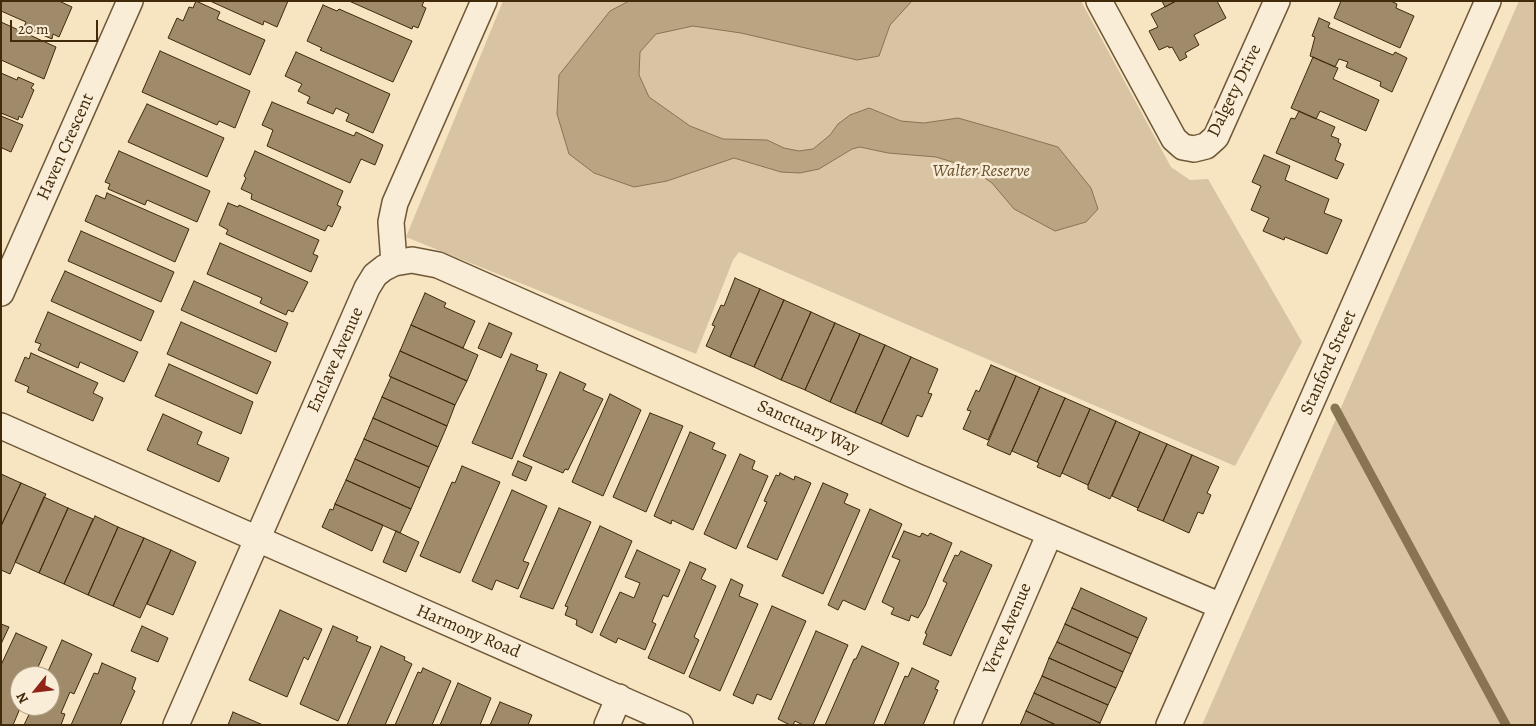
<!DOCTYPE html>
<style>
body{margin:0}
#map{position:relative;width:1536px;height:726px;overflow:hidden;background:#f7e4c1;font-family:Alegreya,serif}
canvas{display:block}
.frame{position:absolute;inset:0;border:2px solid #402a09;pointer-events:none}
.north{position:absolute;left:10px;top:666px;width:50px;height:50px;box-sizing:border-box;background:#faedd7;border:1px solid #b09f85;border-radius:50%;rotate:241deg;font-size:14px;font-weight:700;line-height:20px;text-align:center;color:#402a09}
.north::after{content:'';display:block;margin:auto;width:18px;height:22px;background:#8f2418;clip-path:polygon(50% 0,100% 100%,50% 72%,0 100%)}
.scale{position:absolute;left:10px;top:20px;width:88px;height:22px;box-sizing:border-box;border:2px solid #402a09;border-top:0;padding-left:6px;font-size:15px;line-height:18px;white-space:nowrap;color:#402a09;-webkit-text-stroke:4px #faedd7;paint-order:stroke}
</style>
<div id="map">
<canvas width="1536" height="726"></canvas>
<div class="frame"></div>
<div class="north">N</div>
<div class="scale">20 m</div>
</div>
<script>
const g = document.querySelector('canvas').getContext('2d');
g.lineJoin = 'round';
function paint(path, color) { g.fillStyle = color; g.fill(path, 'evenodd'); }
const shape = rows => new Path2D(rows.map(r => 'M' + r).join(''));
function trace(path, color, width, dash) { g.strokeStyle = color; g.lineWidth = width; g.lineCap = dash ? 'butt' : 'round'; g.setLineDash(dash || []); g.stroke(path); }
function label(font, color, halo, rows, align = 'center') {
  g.font = font + ' Alegreya,serif'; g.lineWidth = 5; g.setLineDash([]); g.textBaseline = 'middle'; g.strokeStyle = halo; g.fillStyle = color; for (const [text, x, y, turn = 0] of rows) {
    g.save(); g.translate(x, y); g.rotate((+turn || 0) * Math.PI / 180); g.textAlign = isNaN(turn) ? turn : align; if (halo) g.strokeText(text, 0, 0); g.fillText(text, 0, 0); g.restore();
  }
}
paint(shape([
 [503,1,1081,1,1171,167,1190,180,1208,179,1302,342,1235,466,739,252,733,260,696,354,406,237],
 [1519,1,1535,1,1535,725,1202,725]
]), '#d8c4a2');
const water = shape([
 [629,1,912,1,890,25,879,56,857,60,741,33,693,26,656,34,640,52,639,75,649,97,690,126,723,139,767,140,784,148,799,151,813,149,830,135,838,124,850,115,869,108,901,121,924,123,958,118,1004,131,1058,147,1091,188,1098,209,1086,222,1055,231,1014,209,992,183,969,167,936,157,888,153,860,147,852,149,819,169,800,173,781,172,734,158,667,181,634,187,594,173,569,154,557,114,559,75,610,11,629,1]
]);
paint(water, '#b9a582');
trace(water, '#897452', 1);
trace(shape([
 [1335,408,1506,725]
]), '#897452', 9);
const building = shape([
 [1,1,59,1,72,7,59,37,53,34,52,39,24,27,26,22,1,11,1,1],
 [196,1,220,12,217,19,265,40,250,75,168,38,177,18,183,21,189,7,193,8,196,1],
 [210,1,288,1,277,27,264,21,263,25,210,1],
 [349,1,424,1,422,6,426,8,418,28,413,26,412,29,349,1],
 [1162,1,1176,1,1165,7,1162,1],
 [1176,1,1217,1,1226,18,1194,35,1199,45,1185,53,1187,57,1180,61,1172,47,1169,48,1168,46,1159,50,1149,31,1158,27,1151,14,1176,1],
 [1341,1,1391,1,1397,4,1396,8,1414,16,1400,48,1334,18,1341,1],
 [323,5,337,11,339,9,412,41,393,82,320,50,322,48,307,41,323,5],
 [1319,18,1330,23,1328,27,1393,55,1395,52,1407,58,1392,92,1380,86,1381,82,1346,67,1348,62,1339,59,1335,67,1310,56,1315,37,1312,36,1319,18],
 [1,22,56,47,44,79,1,60,1,22],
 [160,51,250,91,235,128,219,121,217,125,142,92,160,51],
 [296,52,390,94,373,133,346,121,349,114,336,108,333,114,307,103,310,97,298,91,302,84,285,76,296,52],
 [1313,57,1338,68,1333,79,1379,100,1366,131,1320,111,1316,119,1291,108,1313,57],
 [1,73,17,80,18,77,34,84,31,88,34,90,22,118,19,116,18,120,1,113,1,73],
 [272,102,354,136,356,132,383,145,375,165,361,159,350,183,267,146,273,130,262,125,272,102],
 [147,104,224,138,207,177,128,142,147,104],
 [1299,111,1335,127,1331,136,1339,139,1338,142,1341,144,1335,160,1344,164,1337,179,1276,153,1291,118,1295,119,1299,111],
 [1,116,23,125,11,152,2,148,1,150,1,116],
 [119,151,210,191,197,222,147,200,145,205,108,189,110,184,105,182,119,151],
 [255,151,343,191,337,205,341,207,332,227,328,225,325,231,251,199,252,194,241,189,246,178,244,176,255,151],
 [1264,155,1290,166,1285,180,1329,199,1324,213,1342,220,1327,254,1285,237,1284,240,1263,231,1269,218,1251,210,1261,186,1252,182,1264,155],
 [107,193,189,229,175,262,85,221,96,195,105,199,107,193],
 [228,203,238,207,239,205,319,240,313,254,318,256,311,272,226,234,228,230,219,225,228,203],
 [81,231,174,272,161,302,68,261,81,231],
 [220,243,308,282,293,312,288,310,286,315,260,303,262,298,207,274,220,243],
 [65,271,154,311,141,341,51,301,65,271],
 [735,278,760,289,730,357,706,346,715,326,712,325,721,305,724,306,735,278],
 [194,281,288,323,276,352,181,310,194,281],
 [760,289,784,300,754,367,730,357,760,289],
 [425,293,446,303,444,307,475,321,463,348,411,325,425,293],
 [784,300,811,312,781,380,754,367,784,300],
 [48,312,138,352,124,382,80,362,78,368,38,350,41,344,35,342,48,312],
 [811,312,835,323,805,390,781,380,811,312],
 [181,322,271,362,257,394,167,354,181,322],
 [489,323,512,333,501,358,478,348,489,323],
 [835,323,860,334,830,402,805,390,835,323],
 [411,325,478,355,467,381,400,351,411,325],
 [860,334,885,345,855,413,830,402,860,334],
 [885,345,911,357,881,424,855,413,885,345],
 [400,351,467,381,455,405,389,376,400,351],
 [31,353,98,383,93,393,103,398,93,421,27,392,29,387,15,381,25,357,29,359,31,353],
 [511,354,538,365,536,370,547,374,512,459,472,443,511,354],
 [911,357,938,369,928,393,932,394,922,417,917,415,908,437,881,424,911,357],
 [169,364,253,402,241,434,155,396,169,364],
 [991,365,1016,376,988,440,963,429,971,411,967,410,976,390,979,392,991,365],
 [560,372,586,384,583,390,603,399,568,470,565,469,563,473,523,456,560,372],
 [1016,376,1040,387,1010,455,987,445,1016,376],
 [391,377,455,405,447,426,382,397,391,377],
 [1040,387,1065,398,1037,462,1012,451,1040,387],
 [610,394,641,410,603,496,572,482,610,394],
 [382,397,447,426,438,447,373,418,382,397],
 [1065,398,1090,409,1060,477,1037,467,1039,463,1037,462,1065,398],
 [1090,409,1116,421,1088,485,1062,473,1090,409],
 [650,413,683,426,646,512,613,497,650,413],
 [163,414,202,432,197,444,229,458,219,482,147,450,163,414],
 [373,418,438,447,429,467,364,439,373,418],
 [1116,421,1140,432,1110,499,1088,489,1088,485,1116,421],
 [690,432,715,443,712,449,726,455,693,530,672,520,671,524,654,516,690,432],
 [1140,432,1167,444,1138,508,1112,496,1140,432],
 [364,439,429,467,420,488,355,459,364,439],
 [1167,444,1192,455,1163,521,1137,510,1167,444],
 [740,454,755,461,752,469,768,476,736,549,704,534,740,454],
 [1192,455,1219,467,1207,493,1211,495,1203,514,1198,512,1189,533,1163,521,1192,455],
 [355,459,420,488,411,509,346,480,355,459],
 [518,461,532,467,526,481,512,475,518,461],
 [462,466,500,482,460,573,420,556,452,482,455,483,462,466],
 [780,473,794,480,795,476,811,483,777,560,747,547,767,502,764,501,776,475,779,476,780,473],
 [1,474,21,483,1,526,1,474],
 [346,480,411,509,400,533,335,504,346,480],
 [21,483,46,494,10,574,1,570,1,526,21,483],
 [823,483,848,494,844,503,860,510,823,594,782,576,823,483],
 [512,490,547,506,523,561,529,563,518,589,496,580,492,590,472,581,512,490],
 [44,497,68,508,39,573,15,562,44,497],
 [335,504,383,525,372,551,322,527,330,509,333,510,335,504],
 [68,508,93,519,64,584,39,573,68,508],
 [559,508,591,522,553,609,520,597,559,508],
 [870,509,902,524,865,610,843,600,838,610,828,605,870,509],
 [95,516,118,527,88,595,64,584,95,516],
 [600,526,632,541,592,633,576,625,577,620,565,615,568,607,565,606,600,526],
 [118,527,144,538,113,606,88,595,118,527],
 [396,531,419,542,406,572,383,562,396,531],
 [904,531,920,537,922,533,928,536,930,533,952,543,925,606,918,618,911,615,909,621,891,614,894,608,882,602,900,560,892,557,904,531],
 [144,538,171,550,140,618,113,606,144,538],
 [171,550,196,562,173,615,147,604,171,550],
 [637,550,680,570,668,597,663,595,652,622,656,624,645,650,618,638,616,643,600,635,620,592,634,598,640,583,625,577,637,550],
 [961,551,992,565,951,656,923,644,927,634,925,633,947,583,943,581,955,555,958,556,961,551],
 [690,562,706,569,701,579,716,586,694,637,699,640,684,674,648,658,690,562],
 [731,579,743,585,739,596,758,604,720,691,689,677,731,579],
 [1081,588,1147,618,1138,638,1072,608,1081,588],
 [772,606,806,621,771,700,757,694,753,704,733,695,772,606],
 [1072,608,1138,638,1131,654,1065,624,1072,608],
 [280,610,322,629,308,660,304,657,287,697,249,680,280,610],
 [1,624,9,627,1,644,1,624],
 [1065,624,1131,654,1123,672,1057,642,1065,624],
 [142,626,168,638,158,662,131,651,142,626],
 [333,626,358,637,356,641,371,647,338,721,300,704,333,626],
 [816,631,848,645,813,725,803,725,795,721,793,725,790,725,778,719,816,631],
 [16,633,47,647,34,676,20,676,21,706,13,725,1,725,1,665,16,633],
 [62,640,92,654,74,694,70,692,61,713,65,714,61,725,24,725,33,706,50,706,50,676,46,676,62,640],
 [1057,642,1123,672,1116,688,1049,658,1057,642],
 [381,646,405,657,404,660,412,664,385,725,347,725,381,646],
 [862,646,899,663,873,725,825,725,854,659,856,659,862,646],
 [1049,658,1116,688,1108,705,1042,676,1049,658],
 [102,663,136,678,132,689,135,691,120,725,71,725,94,673,98,674,102,663],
 [423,668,451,681,432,725,395,725,418,672,421,673,423,668],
 [912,668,939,681,935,689,938,690,923,725,884,725,905,676,908,677,912,668],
 [1042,676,1108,705,1100,723,1034,693,1042,676],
 [458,683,491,698,480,725,440,725,458,683],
 [1034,693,1100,723,1100,725,1056,725,1026,711,1034,693],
 [500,702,532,715,528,725,490,725,500,702],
 [1026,711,1056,725,1020,725,1026,711],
 [233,712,263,725,228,725,233,712]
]);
paint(building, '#9f8b69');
trace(building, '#402a09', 1);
const minor = shape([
 [1099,1,1174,139,1183,147,1194,149,1206,146,1216,137,1277,1],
 [394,263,391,222,395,203,484,1],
 [1,293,130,1],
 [1,426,680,725],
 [176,725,367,288,375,275,384,268,394,263,412,260,438,265,913,475,1221,606],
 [607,725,619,697],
 [967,725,1050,533],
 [1169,725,1488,1]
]);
trace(minor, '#6e5837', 28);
trace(minor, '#faedd7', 25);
label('18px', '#402a09', '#faedd7', [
 ["Dalgety Drive",1235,91,-64],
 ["Haven Crescent",66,147,-66],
 ["Enclave Avenue",336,360,-66],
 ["Stanford Street",1329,363,-66],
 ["Sanctuary Way",808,428,24],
 ["Verve Avenue",1008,629,-67],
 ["Harmony Road",468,632,23]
]);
label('italic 18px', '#66502f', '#faedd7', [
 ["Walter Reserve",981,172]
]);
</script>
